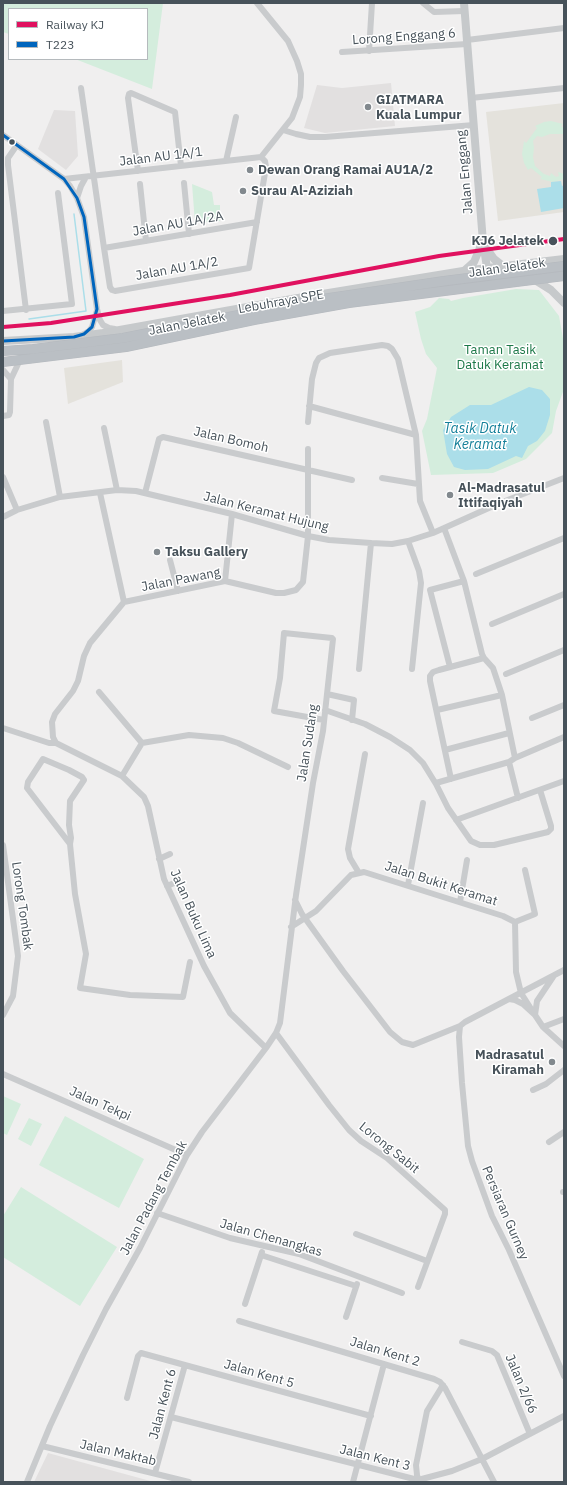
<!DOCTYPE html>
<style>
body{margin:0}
#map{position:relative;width:567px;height:1485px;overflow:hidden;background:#f0efef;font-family:"IBM Plex Sans",sans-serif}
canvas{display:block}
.frame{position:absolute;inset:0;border:4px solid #47525a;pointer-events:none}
.legend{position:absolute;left:8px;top:8px;width:140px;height:52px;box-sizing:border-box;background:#fff;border:1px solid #b5babd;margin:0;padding:5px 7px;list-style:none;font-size:12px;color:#47525a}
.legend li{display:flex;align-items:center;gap:8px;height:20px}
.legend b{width:20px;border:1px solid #b5babd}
</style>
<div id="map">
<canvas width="567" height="1485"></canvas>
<div class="frame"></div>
<ul class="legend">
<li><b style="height:5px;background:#e0115f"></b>Railway KJ</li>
<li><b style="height:5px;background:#0065bd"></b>T223</li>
</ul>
</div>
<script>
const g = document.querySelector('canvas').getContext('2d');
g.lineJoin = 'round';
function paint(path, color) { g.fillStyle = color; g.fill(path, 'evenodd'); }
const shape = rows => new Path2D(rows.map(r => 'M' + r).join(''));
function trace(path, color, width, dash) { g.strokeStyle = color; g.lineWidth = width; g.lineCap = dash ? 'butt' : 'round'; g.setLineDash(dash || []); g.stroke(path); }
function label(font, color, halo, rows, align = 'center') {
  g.font = font + ' "IBM Plex Sans",sans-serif'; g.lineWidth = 3; g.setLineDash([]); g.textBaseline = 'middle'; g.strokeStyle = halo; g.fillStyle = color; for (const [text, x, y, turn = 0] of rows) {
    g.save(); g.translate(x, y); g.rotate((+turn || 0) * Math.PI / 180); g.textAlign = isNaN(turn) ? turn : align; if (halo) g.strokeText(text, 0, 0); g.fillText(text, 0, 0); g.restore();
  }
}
paint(shape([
 [564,103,564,212,498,221,486,112],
 [122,360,123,382,68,404,64,368]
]), '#e4e2dc');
paint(shape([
 [391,83,395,126,325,133,304,128,317,85,342,88],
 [54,110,75,111,78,156,66,170,38,149],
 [48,1453,154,1482,34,1482]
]), '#e2e0e0');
paint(shape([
 [3,3,163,3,152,89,75,59,147,59,147,9,9,9,9,34,3,32],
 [551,121,563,124,561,126,564,128,564,134,550,134,542,137,537,136,533,141,534,148,533,157,535,166,544,174,550,176,551,173,556,177,559,176,558,172,564,174,564,179,553,182,540,179,542,177,531,168,528,170,524,163,522,154,524,141,526,143,537,128,535,126,544,122],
 [192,184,212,192,214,205,220,205,220,221,195,223],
 [516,289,539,290,559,316,564,344,564,389,556,411,552,433,526,459,493,473,431,475,422,431,427,419,437,368,426,354,421,339,415,312,430,307,439,298,449,299,451,301,463,298],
 [3,1096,21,1104,7,1135,3,1133],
 [65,1116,144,1159,119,1208,39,1165],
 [29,1118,42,1124,31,1146,18,1139],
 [21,1187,117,1247,80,1306,3,1257,3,1216]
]), '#d4eddd');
paint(shape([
 [561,181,562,186,564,185,564,208,541,212,537,189,551,187,551,182],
 [529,387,542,390,550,399,550,415,545,431,537,441,528,446,522,458,516,456,488,469,465,470,454,467,447,454,443,430,451,417,470,405,491,405]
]), '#abdee9');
trace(shape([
 [29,319,86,311,74,214]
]), '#abdee9', 1.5);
trace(shape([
 [257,3,288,41,297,61,301,74,301,85,300,97,292,118,261,157],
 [423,3,434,12,464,11],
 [467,40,564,28],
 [369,51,372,3],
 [342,52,467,44],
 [81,88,104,248,110,287,112,290,115,291,249,268,266,167,265,161,261,157],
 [471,98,564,88],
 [283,130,296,134,310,137,325,137,474,125],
 [3,135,64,179,70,186,77,198,84,217,97,309,100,320,103,325,109,328,115,329],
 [17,145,8,158,8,165,26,310],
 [226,161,236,117],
 [138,171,128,98,129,94,131,93,175,112,181,166],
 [64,179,261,157],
 [184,183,189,234],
 [140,184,146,241],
 [77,198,81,186,86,177],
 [104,248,257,222],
 [3,311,72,304,58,193],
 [82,335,89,331,92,327,97,310],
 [3,370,11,379],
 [309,406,416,435],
 [3,416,9,415,10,412,11,379,19,362],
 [46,422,60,497],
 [308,422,312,379,316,363,319,358,330,353,382,345,388,346,392,349,398,359,416,435,420,501,433,533],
 [104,428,117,490],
 [3,477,17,510],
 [382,478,418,484],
 [100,493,124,602],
 [145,493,159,439,163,437,352,480],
 [3,517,17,510,60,497,117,490,136,491,232,514,308,536,329,540,371,543,392,544,408,541,433,533,500,503,564,478],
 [444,528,464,581,430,590,450,667],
 [408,541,419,571,421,583,412,669],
 [170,560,178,591],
 [476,574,564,538],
 [225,581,232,514],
 [464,581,482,654,484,658,493,668,502,695,515,758,509,762,518,798],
 [124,602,90,643,84,656,78,681,73,691,55,714,52,722,53,737,56,743,122,776,144,797,148,806,164,879,204,966,230,1013,266,1048],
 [124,602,225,581,276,593,284,593,296,590,303,582,308,536,308,449],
 [492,624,564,594],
 [359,669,371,543],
 [506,674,564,650],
 [99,692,142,743],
 [327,694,354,700,352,720],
 [325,710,365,724,390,737,410,750,423,763,436,784,448,808,471,841,480,845,494,845,548,832,551,829,551,826,540,790],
 [437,710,502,695],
 [532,718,564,705],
 [3,728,49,743,56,743],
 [445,750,509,733],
 [515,758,564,737],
 [122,776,142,743,189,735,223,738,238,743,288,767],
 [451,779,430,681,430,676,433,672,439,670,484,658],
 [436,783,509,762],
 [456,820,564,781],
 [70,844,27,788,28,782,43,759,69,770,82,777,84,780,70,801,69,825,71,838,70,844,75,894,86,954,80,988,130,995,183,997,190,962],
 [3,845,18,956,13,996,3,1015],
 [159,859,170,854],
 [359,873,350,858,348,849,365,754],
 [408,885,423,803],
 [167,886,179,881],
 [295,900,302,914,343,971,390,1032,402,1042,413,1045,460,1026,465,1022,564,970],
 [460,902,467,860],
 [515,922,516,972,521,993,535,1015],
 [515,922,535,914,525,870],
 [291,927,316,911,351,875,364,872,503,916,515,922],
 [509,999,515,1000,523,1004,535,1015,543,1027,564,1046],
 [535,1015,537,1001,553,977],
 [460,1026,459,1037,462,1083,468,1146,472,1161,492,1216,509,1250,564,1376],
 [543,1027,564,1019],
 [276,1033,329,1105,349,1130,361,1141,387,1158,445,1210,445,1214,418,1287],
 [3,1074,187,1155],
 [533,1090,546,1084,564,1070],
 [549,1142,564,1132],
 [563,1192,564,1192],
 [157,1213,230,1238,299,1254,402,1293],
 [356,1234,427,1261],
 [261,1255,356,1286],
 [245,1304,262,1252],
 [346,1317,357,1284],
 [239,1321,434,1379,440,1382,445,1388,494,1482],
 [462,1342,492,1351,497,1355,530,1434],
 [127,1398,138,1356,141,1353,371,1416],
 [171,1417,418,1480,452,1471,482,1459,564,1416],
 [42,1446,189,1482],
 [155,1473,185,1365],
 [27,1482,50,1426,83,1355,106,1309,140,1248,187,1155,202,1132,266,1048,276,1033,280,1023,296,895,313,783,323,731,327,694,333,639,332,638,284,633,280,678,274,711,324,720],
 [353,1482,384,1364],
 [419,1482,417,1475,416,1465,427,1411,443,1385]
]), '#c9cbcd', 6);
trace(shape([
 [464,3,483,242,488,274,495,279,501,280],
 [485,246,494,259,503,266],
 [464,271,474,262,482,243],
 [532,278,551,290,564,303],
 [3,341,74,337,103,333,292,299,463,271,564,259]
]), '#c6c9cb', 8);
const highwayBridge = shape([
 [3,351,33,349,123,338,309,301,444,281,564,266],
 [3,362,126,347,254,320,349,303,564,276]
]);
trace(highwayBridge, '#b5b9be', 10, []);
trace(highwayBridge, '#babfc4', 9);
trace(shape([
 [3,135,64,179,77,198,84,217,97,309,92,327,84,334,74,337,3,341]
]), '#0065bd', 3);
trace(shape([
 [3,327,51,323,230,295,439,256,564,239]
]), '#e0115f', 4);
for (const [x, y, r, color] of [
 [368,107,4,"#82898e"],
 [12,142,3.5,"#47525a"],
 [250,170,4,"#82898e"],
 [243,191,4,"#82898e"],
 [553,241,5,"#47525a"],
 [450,495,4,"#82898e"],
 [157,552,4,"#82898e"],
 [552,1062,4,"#82898e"]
]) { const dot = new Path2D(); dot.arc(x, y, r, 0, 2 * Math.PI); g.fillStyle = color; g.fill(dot); trace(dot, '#fff', 1.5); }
label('13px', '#47525a', '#fff', [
 ["Lorong Enggang 6",404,37,-4],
 ["Jalan AU 1A/1",161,157,-7],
 ["Jalan Enggang",465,172,-95],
 ["Jalan AU 1A/2A",178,224,-10],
 ["Jalan Jelatek",507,268,-8],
 ["Jalan AU 1A/2",177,269,-10],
 ["Lebuhraya SPE",281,302,-10],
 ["Jalan Jelatek",187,324,-11],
 ["Jalan Bomoh",231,440,13],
 ["Jalan Keramat Hujung",266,512,14],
 ["Jalan Pawang",181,580,-11],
 ["Jalan Sudang",308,743,-81],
 ["Jalan Bukit Keramat",441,884,18],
 ["Lorong Tombak",22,906,82],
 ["Jalan Buku Lima",193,914,66],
 ["Jalan Tekpi",100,1104,24],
 ["Lorong Sabit",389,1148,39],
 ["Jalan Padang Tembak",154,1198,-62],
 ["Persiaran Gurney",505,1213,67],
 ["Jalan Chenangkas",271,1238,16],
 ["Jalan Kent 2",385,1352,17],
 ["Jalan Kent 5",259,1374,16],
 ["Jalan 2/66",521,1384,67],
 ["Jalan Kent 6",163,1404,-75],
 ["Jalan Maktab",118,1453,13],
 ["Jalan Kent 3",375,1458,14]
]);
label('bold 13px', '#47525a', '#fff', [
 ["GIATMARA",376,100],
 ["Kuala Lumpur",376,115],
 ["Dewan Orang Ramai AU1A/2",258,170],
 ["Surau Al-Aziziah",251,191],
 ["Al-Madrasatul",458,488],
 ["Ittifaqiyah",458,503],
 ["Taksu Gallery",165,552],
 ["Madrasatul",544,1055,"right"],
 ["Kiramah",544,1070,"right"]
], 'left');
label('bold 13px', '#47525a', '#fff', [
 ["KJ6 Jelatek",544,241]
], 'right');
label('13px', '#1c7848', '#fff', [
 ["Taman Tasik",500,350],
 ["Datuk Keramat",500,365]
]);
label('italic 14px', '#14809a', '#fff', [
 ["Tasik Datuk",480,429],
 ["Keramat",480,445]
]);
</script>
